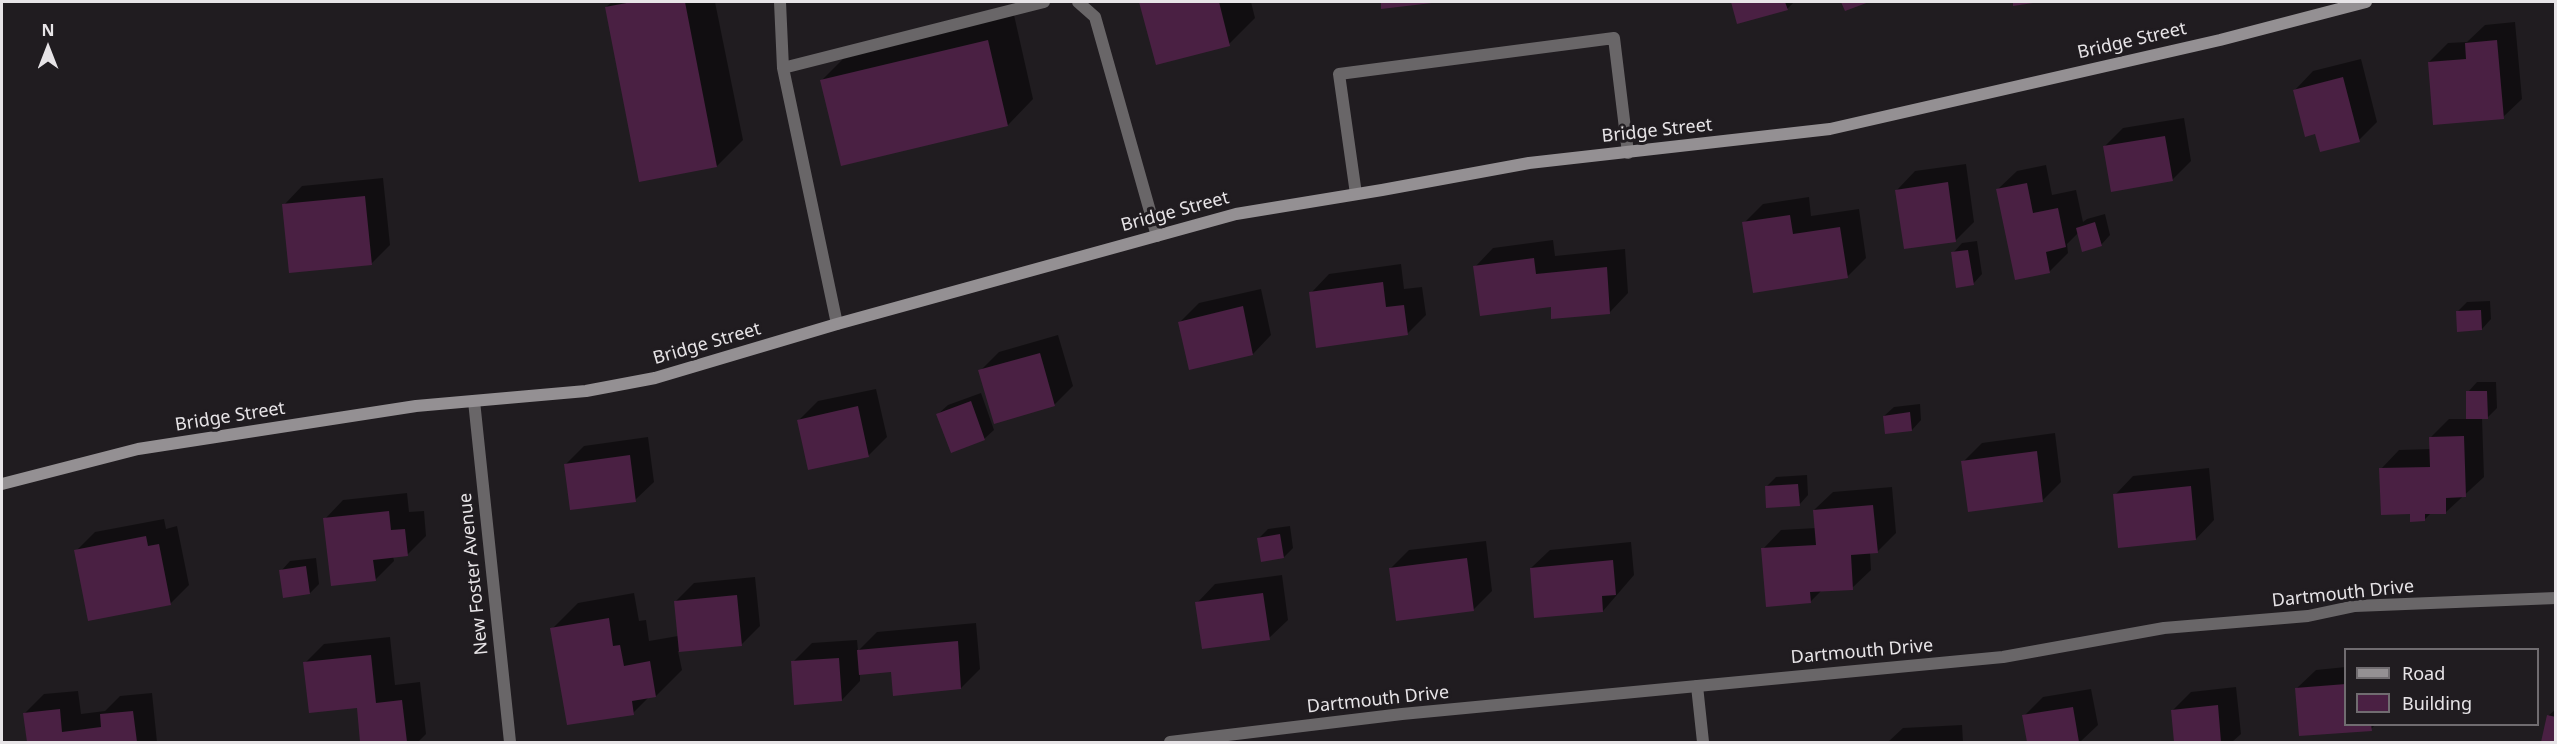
<!DOCTYPE html>
<style>
body{margin:0}
#map{position:relative;width:2557px;height:744px;overflow:hidden;background:#201c20;font-family:"Noto Sans",sans-serif}
canvas{display:block}
.frame{position:absolute;inset:0;border:3px solid #e7e4e7;pointer-events:none}
.legend{position:absolute;left:2344px;top:648px;width:195px;height:78px;box-sizing:border-box;background:#201c20;border:2px solid #706c70;margin:0;padding:8px 10px;list-style:none;font-size:18px;color:#e7e4e7}
.legend li{display:flex;align-items:center;gap:12px;height:30px}
.legend b{width:30px;border:2px solid #706c70}
.north{position:absolute;left:18px;top:18px;width:60px;height:60px;-webkit-text-stroke:4px #201c20;paint-order:stroke;rotate:0deg;font-size:16px;font-weight:700;line-height:24px;text-align:center;color:#e7e4e7}
.north::after{content:'';display:block;margin:auto;width:21px;height:27px;background:#e7e4e7;clip-path:polygon(50% 0,100% 100%,50% 72%,0 100%)}
</style>
<div id="map">
<canvas width="2557" height="744"></canvas>
<div class="frame"></div>
<ul class="legend">
<li><b style="height:8px;background:#949093"></b>Road</li>
<li><b style="height:16px;background:#4a2043"></b>Building</li>
</ul>
<div class="north">N</div>
</div>
<script>
const g = document.querySelector('canvas').getContext('2d');
g.lineJoin = 'round';
function paint(path, color) { g.fillStyle = color; g.fill(path, 'evenodd'); }
const shape = rows => new Path2D(rows.map(r => 'M' + r).join(''));
function trace(path, color, width, dash) { g.strokeStyle = color; g.lineWidth = width; g.lineCap = dash ? 'butt' : 'round'; g.setLineDash(dash || []); g.stroke(path); }
function label(font, color, halo, rows, align = 'center') {
  g.font = font + ' "Noto Sans",sans-serif'; g.lineWidth = 6; g.setLineDash([]); g.textBaseline = 'middle'; g.strokeStyle = halo; g.fillStyle = color; for (const [text, x, y, turn = 0] of rows) {
    g.save(); g.translate(x, y); g.rotate((+turn || 0) * Math.PI / 180); g.textAlign = isNaN(turn) ? turn : align; if (halo) g.strokeText(text, 0, 0); g.fillText(text, 0, 0); g.restore();
  }
}
paint(shape([
 [612,2,715,2,743,140,717,166,640,181,606,7],
 [1141,2,1251,2,1255,18,1229,44,1157,63],
 [1382,2,1432,2,1383,7],
 [1733,2,1794,2,1787,9,1738,22],
 [1014,15,1033,99,1008,125,822,80,848,54],
 [2515,22,2522,99,2503,117,2429,62,2448,43,2467,42,2485,25],
 [2361,59,2377,122,2359,140,2316,132,2295,90,2313,71],
 [2184,118,2191,161,2172,180,2104,147,2123,128],
 [1966,164,1974,222,1956,240,1897,190,1915,171],
 [2046,165,2052,195,2076,190,2083,222,2087,219,2105,214,2110,235,2101,245,2079,232,2067,244,2068,253,2049,272,1998,189,2017,171],
 [383,178,390,245,371,264,284,205,302,186],
 [1809,197,1811,216,1859,209,1866,258,1848,276,1744,223,1763,204],
 [1553,240,1555,256,1625,249,1628,293,1610,312,1552,305,1475,267,1493,248],
 [1977,241,1982,274,1973,284,1953,253,1962,243],
 [1401,264,1404,289,1422,287,1426,315,1407,334,1311,293,1329,274],
 [1261,289,1271,335,1253,354,1180,322,1199,303],
 [2490,301,2491,319,2482,329,2457,312,2467,302],
 [1058,335,1073,386,1054,405,980,371,999,352],
 [2477,382,2496,382,2497,408,2487,418,2482,418,2484,477,2446,512,2431,513,2424,520,2412,513,2381,469,2399,450,2430,449,2430,438,2449,419,2468,419,2468,392],
 [876,389,887,437,868,456,799,420,818,401],
 [981,393,994,430,984,439,938,414,948,405],
 [1920,404,1921,420,1912,430,1884,416,1894,407],
 [2055,433,2061,482,2042,501,1963,462,1982,443],
 [648,437,654,482,635,500,566,464,584,446],
 [2209,468,2214,520,2196,539,2115,495,2133,476],
 [1807,475,1808,495,1799,505,1767,486,1776,477],
 [1892,487,1896,533,1877,552,1870,552,1871,570,1852,588,1822,590,1810,602,1763,549,1781,530,1816,528,1814,510,1833,492],
 [407,493,409,512,424,511,426,536,408,554,393,556,394,561,375,580,325,519,343,500],
 [164,519,166,529,177,526,189,585,170,604,76,551,95,532],
 [1290,526,1293,548,1284,557,1258,539,1268,529],
 [1486,541,1492,591,1473,610,1390,569,1409,550],
 [1631,542,1634,575,1603,611,1531,568,1550,550],
 [316,558,319,584,310,593,281,571,290,561],
 [1282,575,1288,620,1269,638,1197,603,1215,584],
 [755,577,760,626,741,645,678,651,682,670,656,696,649,697,633,713,552,629,578,603,634,593,639,621,646,620,649,641,678,636,675,602,694,583],
 [976,623,980,669,961,688,892,671,860,674,860,681,842,700,793,662,812,643,857,640,858,651,877,632],
 [390,637,395,685,420,682,426,734,418,742,362,742,358,706,305,663,324,644],
 [2346,667,2346,724,2376,724,2371,729,2300,734,2297,688,2316,670],
 [2236,687,2241,734,2232,742,2176,742,2173,710,2191,692],
 [2091,689,2098,725,2080,742,2028,742,2024,716,2043,697],
 [78,691,81,714,105,711,120,696,152,693,157,742,28,742,25,713,44,694],
 [2556,709,2556,742,2543,742,2548,716],
 [1962,725,1963,742,1888,742,1903,728]
]), '#0007');
paint(shape([
 [632,2,685,2,717,167,639,182,605,7],
 [1139,2,1219,2,1230,46,1156,65],
 [1381,2,1432,2,1432,3,1381,9],
 [1731,2,1785,2,1788,10,1737,24],
 [1841,2,1869,2,1845,11],
 [2013,2,2033,2,2033,3,2013,6],
 [988,40,1008,126,841,166,820,80],
 [2497,40,2504,119,2433,125,2428,62,2466,59,2465,43],
 [2343,77,2360,142,2320,152,2315,134,2305,137,2293,90],
 [2165,136,2173,181,2111,192,2103,146],
 [1948,182,1956,242,1904,249,1895,190],
 [2027,183,2033,213,2058,208,2066,247,2046,252,2050,273,2015,280,1996,189],
 [365,196,372,265,289,273,282,204],
 [1790,215,1793,234,1840,227,1848,278,1753,293,1742,222],
 [2095,222,2102,246,2082,252,2076,228],
 [1968,250,1974,285,1956,288,1951,252],
 [1534,258,1536,274,1607,267,1610,314,1551,319,1551,307,1480,316,1473,266],
 [1383,282,1386,307,1404,305,1408,335,1316,348,1309,292],
 [1243,306,1253,355,1189,370,1178,322],
 [2481,310,2482,330,2457,332,2456,311],
 [1040,353,1055,406,994,424,978,370],
 [2466,391,2487,391,2488,419,2466,419],
 [971,401,985,440,951,453,936,414],
 [858,406,869,457,808,470,797,420],
 [1910,412,1912,431,1885,434,1883,416],
 [2464,436,2466,497,2446,498,2446,514,2425,514,2425,521,2410,522,2410,514,2381,515,2379,468,2430,467,2429,437],
 [2037,451,2043,502,1968,512,1961,461],
 [630,455,636,502,570,510,564,464],
 [1798,484,1800,506,1766,508,1765,486],
 [2191,486,2196,540,2118,548,2113,494],
 [1873,505,1878,553,1851,555,1853,590,1810,592,1811,603,1766,607,1761,548,1816,545,1813,510],
 [389,511,391,530,405,529,408,556,373,560,376,581,331,586,323,518],
 [1280,534,1284,558,1261,562,1257,538],
 [146,536,148,546,159,544,171,605,88,621,74,550],
 [1467,558,1474,611,1396,621,1389,568],
 [1613,560,1616,595,1602,596,1603,612,1534,618,1530,568],
 [306,566,310,594,283,598,279,570],
 [1263,593,1270,640,1202,649,1195,602],
 [737,595,742,646,679,652,674,601],
 [609,618,613,646,620,645,624,666,650,661,656,697,632,701,634,715,567,725,550,628],
 [958,641,961,689,893,696,891,672,859,675,857,650],
 [371,655,376,703,402,700,407,742,360,742,357,708,309,713,303,662],
 [839,658,842,701,794,705,791,661],
 [2346,684,2346,724,2371,724,2372,731,2299,736,2295,688],
 [2218,705,2221,742,2174,742,2171,710],
 [2073,707,2079,742,2027,742,2022,715],
 [60,709,62,732,101,727,100,714,133,711,137,742,27,742,23,713],
 [2547,715,2556,717,2556,742,2541,742]
]), '#4a2043');
trace(shape([
 [780,2,783,68,837,324],
 [1078,2,1095,17,1157,236],
 [783,68,1044,2],
 [1356,194,1339,74,1614,38,1628,153],
 [1697,686,1703,742]
]), '#696668', 12);
trace(shape([
 [474,401,510,742],
 [1170,742,1402,714,2003,657,2164,628,2308,616,2355,606,2556,598]
]), '#696668', 12);
trace(shape([
 [2,484,138,449,416,406,586,391,655,378,837,324,1236,214,1382,190,1529,163,1830,129,2220,40,2366,2]
]), '#949093', 12);
label('18px', '#e7e4e7', '#201c20', [
 ["Bridge Street",2132,41,-13],
 ["Bridge Street",1657,131,-6],
 ["Bridge Street",1175,212,-15],
 ["Bridge Street",707,344,-16],
 ["Bridge Street",230,417,-9],
 ["New Foster Avenue",474,574,-96],
 ["Dartmouth Drive",2343,594,-6],
 ["Dartmouth Drive",1862,652,-5],
 ["Dartmouth Drive",1378,700,-6]
]);
</script>
